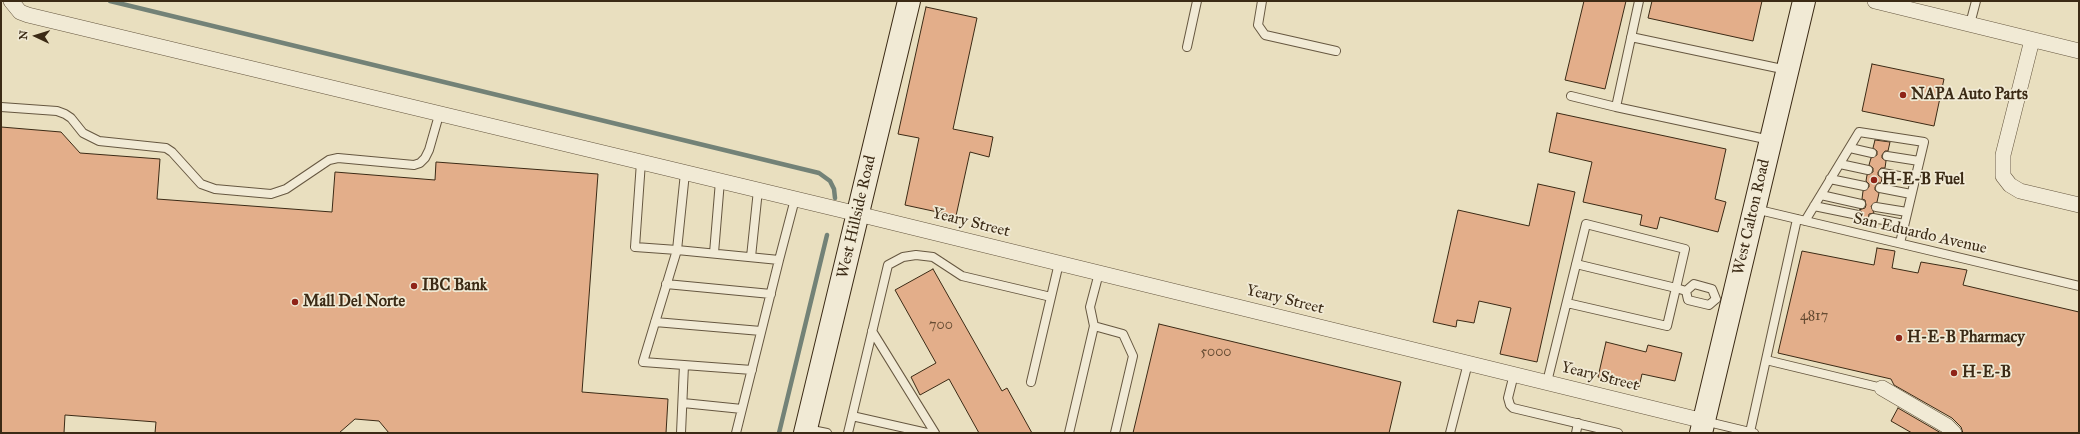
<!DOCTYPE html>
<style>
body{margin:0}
#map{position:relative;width:2080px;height:434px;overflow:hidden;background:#e9dfbf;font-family:"IM FELL Great Primer",serif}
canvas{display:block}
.frame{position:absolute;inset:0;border:2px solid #3b2a15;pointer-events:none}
.north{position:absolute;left:16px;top:16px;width:40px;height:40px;-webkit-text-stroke:3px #f1ead5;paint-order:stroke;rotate:274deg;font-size:11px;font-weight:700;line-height:16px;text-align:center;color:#3b2a15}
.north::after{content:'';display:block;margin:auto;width:14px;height:18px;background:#3b2a15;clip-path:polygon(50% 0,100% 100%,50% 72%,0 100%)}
</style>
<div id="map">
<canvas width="2080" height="434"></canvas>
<div class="frame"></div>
<div class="north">N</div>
</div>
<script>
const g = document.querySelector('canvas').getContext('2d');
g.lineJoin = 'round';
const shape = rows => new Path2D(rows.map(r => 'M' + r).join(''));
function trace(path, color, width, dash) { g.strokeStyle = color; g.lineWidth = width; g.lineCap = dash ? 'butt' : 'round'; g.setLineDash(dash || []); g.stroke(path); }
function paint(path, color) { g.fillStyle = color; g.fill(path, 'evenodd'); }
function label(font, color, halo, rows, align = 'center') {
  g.font = font + ' "IM FELL Great Primer",serif'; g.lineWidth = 3.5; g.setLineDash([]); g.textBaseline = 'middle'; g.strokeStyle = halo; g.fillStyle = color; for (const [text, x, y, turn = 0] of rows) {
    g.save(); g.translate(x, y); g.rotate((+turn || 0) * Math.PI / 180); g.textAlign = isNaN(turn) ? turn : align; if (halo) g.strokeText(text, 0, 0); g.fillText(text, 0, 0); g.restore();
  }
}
trace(shape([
 [110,1,819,173,830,181,834,189,835,198],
 [779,433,827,235]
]), '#738277', 4.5);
const building = shape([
 [1584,1,1626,1,1605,89,1565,80,1584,1],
 [1652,1,1762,1,1753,41,1648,18,1652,1],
 [926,7,977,18,953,129,993,137,989,157,970,152,956,216,905,205,919,138,898,134,926,7],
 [1872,64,1944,79,1934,126,1862,111,1872,64],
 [1557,113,1726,149,1715,199,1726,202,1718,232,1660,217,1657,229,1640,225,1642,215,1583,202,1592,162,1549,152,1557,113],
 [1,127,61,132,80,153,160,159,157,199,332,212,335,172,435,180,436,162,598,174,582,392,668,399,666,433,389,433,379,421,355,419,339,433,155,433,156,422,65,415,64,433,1,433,1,127],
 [1875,140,1890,142,1888,151,1885,151,1882,155,1882,158,1886,161,1885,168,1881,168,1878,172,1878,175,1882,178,1881,183,1878,183,1875,187,1875,190,1879,193,1877,202,1871,206,1874,213,1869,214,1868,220,1862,218,1863,213,1859,210,1865,208,1866,205,1865,200,1862,199,1863,191,1869,187,1869,184,1866,181,1867,175,1873,172,1873,168,1869,165,1871,158,1877,155,1877,151,1873,148,1875,140],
 [1538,184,1575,192,1537,362,1500,354,1511,308,1479,301,1474,323,1457,320,1456,327,1433,322,1458,210,1529,226,1538,184],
 [1877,248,1895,251,1892,268,1918,273,1921,262,1967,270,1963,285,2079,312,2079,433,1963,433,1961,427,1952,418,1894,385,1891,379,1778,353,1802,251,1874,265,1877,248],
 [933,269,1002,391,1007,388,1032,433,979,433,949,379,920,395,911,377,936,363,895,290,933,269],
 [1159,324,1401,382,1389,433,1133,433,1159,324],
 [1606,342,1646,352,1648,345,1682,353,1675,381,1642,374,1639,387,1598,377,1606,342],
 [1898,408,1941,433,1912,433,1891,421,1898,408]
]);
paint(building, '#e3ae8a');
trace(building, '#3b2a15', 1);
const lane = shape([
 [1262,1,1258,25,1265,35,1336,51],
 [1970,24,1976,1],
 [1631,37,1787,70],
 [1187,47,1197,1],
 [1571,96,1616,107,1639,1],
 [1,107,57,111,65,114,71,118,83,133,99,141,166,148,172,152,201,184,215,189,271,194,286,189,329,160,338,158,414,165,420,163,425,158,429,150,439,115],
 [1616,107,1770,140],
 [1850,148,1872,153],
 [1887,156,1919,161],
 [641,162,635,247,677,250,685,173],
 [1840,164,1868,170],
 [1883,173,1915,179],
 [1830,179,1864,186],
 [1880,188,1911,194],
 [1821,195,1861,204],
 [1814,206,1858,215],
 [1876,207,1907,212],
 [1755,209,2079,286],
 [1873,218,1904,224],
 [1805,221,1859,132,1924,142,1900,243],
 [714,253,720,181],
 [751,257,758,190],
 [666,284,771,294],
 [1686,291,1688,300,1709,305,1716,299],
 [1686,291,1694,284,1712,289,1716,299],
 [1567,303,1667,326,1676,288,1576,264],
 [655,322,761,331],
 [1094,326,1123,334,1133,356,1115,433],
 [872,331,935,433],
 [1766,360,1882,388],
 [684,365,752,370],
 [1514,374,1508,398,1510,405,1513,408,1618,433],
 [1031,382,1051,297],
 [1547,382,1586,224,1685,249,1676,288,1686,291],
 [683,403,742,409],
 [852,416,927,433],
 [1704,421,1754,433],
 [807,429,827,433],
 [1750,432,1797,219],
 [681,433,684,365,643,362,677,250,779,260,795,199],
 [736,433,779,260],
 [848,433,888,265,903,257,916,255,933,257,962,276,1051,297,1059,263],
 [1069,433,1094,326,1090,307,1099,273],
 [1450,433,1468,363],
 [1576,433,1578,423]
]);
const street = shape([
 [11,1,20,12,28,15,858,214,1704,421],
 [1875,1,2079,51],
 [2032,40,2003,155,2003,176,2010,185,2020,191,2079,205],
 [1882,388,1947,426,1954,433]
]);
const secondary = shape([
 [805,433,909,1],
 [1701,433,1804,1]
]);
trace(lane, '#665740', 10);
trace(street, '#665740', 16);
trace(secondary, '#3b2a15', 24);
trace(lane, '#f1ead5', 8);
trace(street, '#f1ead5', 15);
trace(secondary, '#f1ead5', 22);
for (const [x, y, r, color] of [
 [1903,95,4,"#8f2418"],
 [1874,180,4,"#8f2418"],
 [414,286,4,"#8f2418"],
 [295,302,4,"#8f2418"],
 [1899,338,4,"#8f2418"],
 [1954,373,4,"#8f2418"]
]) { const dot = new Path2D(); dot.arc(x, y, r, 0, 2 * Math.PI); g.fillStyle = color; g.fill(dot); trace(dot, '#f1ead5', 1.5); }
label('14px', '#654b32', null, [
 ["4817",1814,317],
 ["700",941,326],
 ["5000",1216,353]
]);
label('bold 16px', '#3b2a15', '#f1ead5', [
 ["NAPA Auto Parts",1911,95],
 ["H-E-B Fuel",1882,180],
 ["IBC Bank",422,286],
 ["Mall Del Norte",303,302],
 ["H-E-B Pharmacy",1907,338],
 ["H-E-B",1962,373]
], 'left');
label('16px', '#3b2a15', '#f1ead5', [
 ["West Hillside Road",857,217,-77],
 ["West Calton Road",1752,217,-77],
 ["Yeary Street",971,223,14],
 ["San Eduardo Avenue",1920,234,13],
 ["Yeary Street",1285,300,14],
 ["Yeary Street",1600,377,14]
]);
</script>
